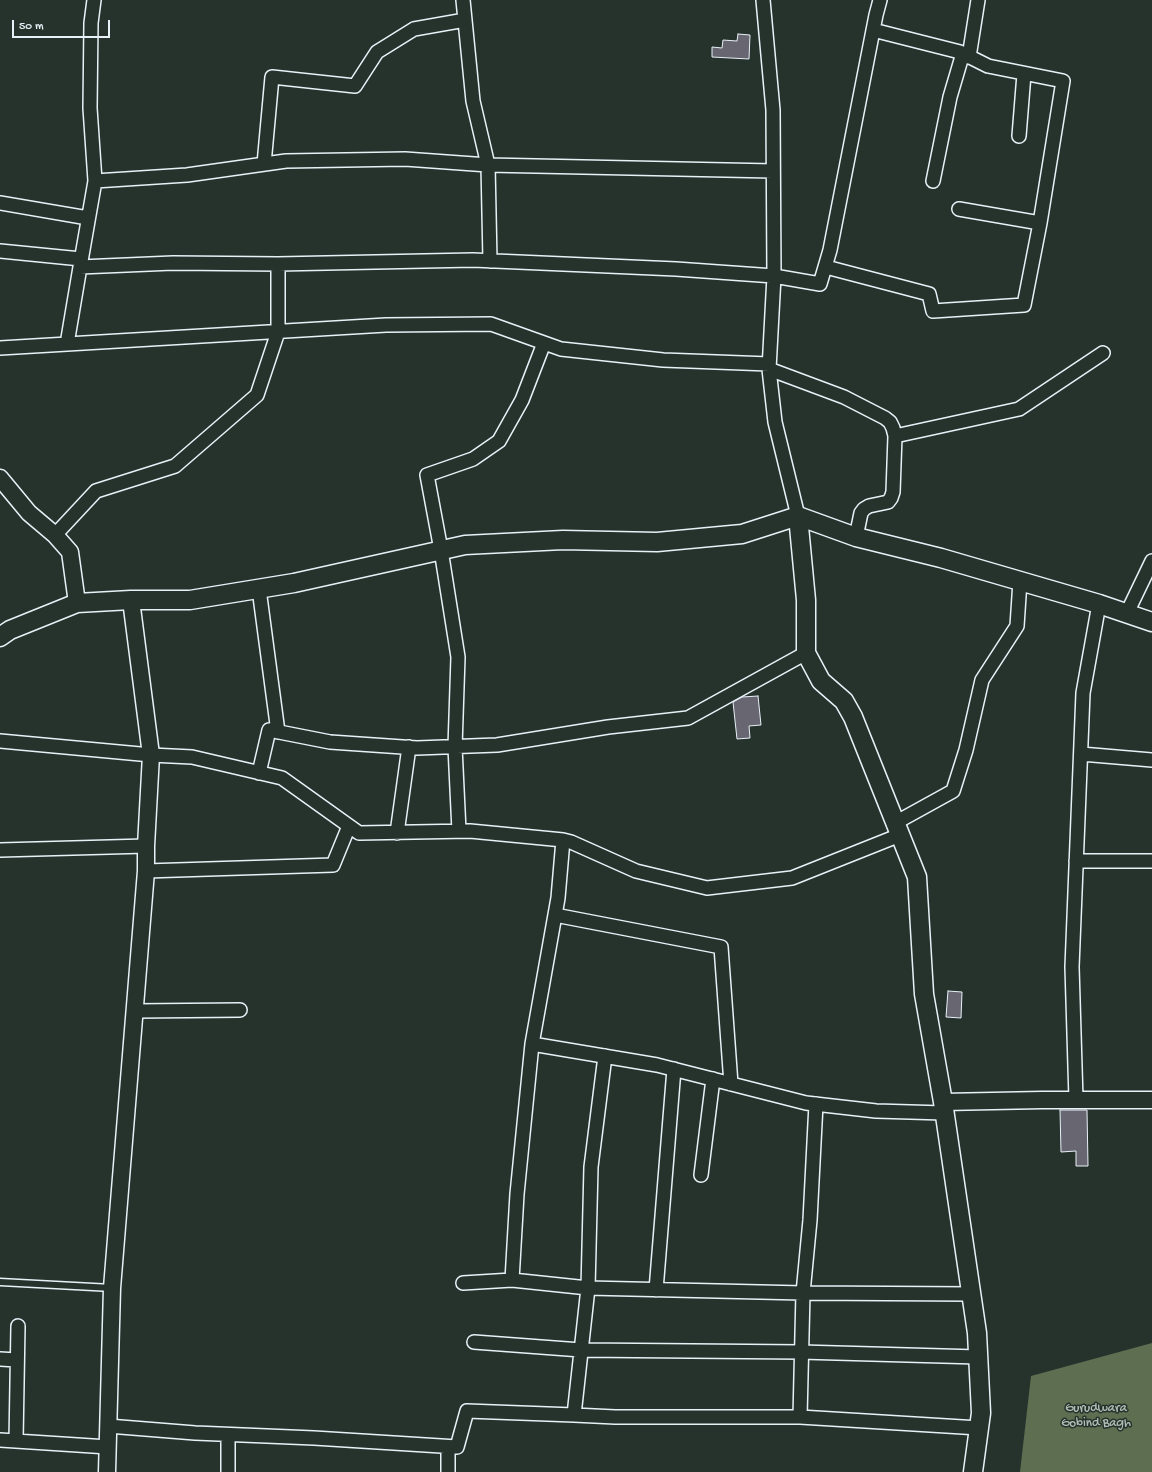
<!DOCTYPE html>
<style>
body{margin:0}
#map{position:relative;width:1152px;height:1472px;overflow:hidden;background:#26332d;font-family:"Gochi Hand",sans-serif}
canvas{display:block}
.scale{position:absolute;left:12px;top:20px;width:98px;height:18px;box-sizing:border-box;border:2px solid #e8f1f8;border-top:0;padding-left:5px;font-size:12px;line-height:14px;white-space:nowrap;color:#e8f1f8;-webkit-text-stroke:3px #26332d;paint-order:stroke}
</style>
<div id="map">
<canvas width="1152" height="1472"></canvas>
<div class="scale">50 m</div>
</div>
<script>
const g = document.querySelector('canvas').getContext('2d');
g.lineJoin = 'round';
function paint(path, color) { g.fillStyle = color; g.fill(path, 'evenodd'); }
const shape = rows => new Path2D(rows.map(r => 'M' + r).join(''));
function trace(path, color, width, dash) { g.strokeStyle = color; g.lineWidth = width; g.lineCap = dash ? 'butt' : 'round'; g.setLineDash(dash || []); g.stroke(path); }
function label(font, color, halo, rows, align = 'center') {
  g.font = font + ' "Gochi Hand",sans-serif'; g.lineWidth = 3; g.setLineDash([]); g.textBaseline = 'middle'; g.strokeStyle = halo; g.fillStyle = color; for (const [text, x, y, turn = 0] of rows) {
    g.save(); g.translate(x, y); g.rotate((+turn || 0) * Math.PI / 180); g.textAlign = isNaN(turn) ? turn : align; if (halo) g.strokeText(text, 0, 0); g.fillText(text, 0, 0); g.restore();
  }
}
paint(shape([
 [1152,1343,1152,1472,1020,1472,1031,1376]
]), '#5e6f51');
const building = shape([
 [738,34,750,35,749,59,712,57,712,47,722,48,723,40,737,41,738,34],
 [758,696,761,725,749,726,750,738,737,739,733,702,742,697,758,696],
 [948,991,962,992,961,1018,946,1017,948,991],
 [1060,1110,1087,1110,1088,1166,1076,1166,1076,1151,1061,1152,1060,1110]
]);
paint(building, '#686671');
trace(building, '#e8f1f8', 1);
const service = shape([
 [0,1282,112,1288]
]);
const minor = shape([
 [94,0,91,23,90,108,95,181],
 [463,0,473,101,488,165,490,261],
 [763,0,773,110,774,276,769,369,775,422,798,516],
 [969,57,978,0],
 [1019,136,1024,74],
 [264,164,272,77,355,86,377,52,414,29,465,20],
 [933,181,950,97,963,53],
 [0,203,88,218],
 [959,209,1040,223],
 [0,251,81,259],
 [80,267,95,181,187,175,286,161,405,159,488,165,773,171],
 [826,267,929,294,933,311,1024,305,1040,223,1063,81,988,66,960,52,873,30],
 [67,344,80,267,173,263,278,264,473,260,676,269,774,276,820,284,830,250,876,15,880,0],
 [0,348,386,325,491,324,561,349,663,360,769,364],
 [769,369,844,397,885,418,890,422,893,428,895,436,893,492,891,498,888,502,869,506,864,509,861,513,856,537],
 [895,436,1019,409,1103,353],
 [55,535,96,491,175,466,257,395,278,332,278,264],
 [259,589,278,732],
 [1127,613,1152,561],
 [0,741,151,755,192,757,282,778,359,833,470,831,563,840,571,842,636,871,707,888,792,878,900,835],
 [1081,754,1152,760],
 [259,773,269,730,330,742,417,748,497,745,608,727,688,718,806,653],
 [895,823,953,791,966,750,982,680,1017,626,1020,581],
 [459,831,455,747,458,657,441,550,427,475,473,459,499,441,522,400,544,343],
 [397,833,409,747],
 [0,850,146,846],
 [1076,861,1152,861],
 [146,871,333,865,349,826],
 [555,915,721,947,731,1084],
 [136,1011,240,1010],
 [532,1044,558,898,563,840],
 [605,1056,591,1167,588,1288,574,1415,615,1417,800,1417],
 [1076,1100,1072,967,1083,693,1099,604],
 [816,1104,810,1220,803,1293,800,1417,979,1428],
 [944,1113,876,1111,806,1103,657,1065,532,1044,517,1194,512,1280,588,1288,803,1293,971,1294],
 [701,1175,713,1079],
 [463,1283,512,1280],
 [656,1290,674,1069],
 [474,1342,581,1350,801,1352,978,1357],
 [0,1359,17,1360],
 [108,1426,195,1433,314,1438,457,1447,467,1411,574,1415],
 [0,1440,108,1447],
 [16,1441,18,1326],
 [228,1472,228,1435],
 [448,1472,448,1447]
]);
const tertiary = shape([
 [0,478,29,513,55,535,70,552,77,603],
 [943,1102,1042,1100,1152,1100],
 [107,1472,112,1288,146,871,146,846,151,755,131,600]
]);
const secondary = shape([
 [798,516,806,600,806,653,821,681,844,701,853,717,917,877,924,994,943,1102,977,1333,981,1413,973,1472],
 [0,637,10,630,77,603,131,600,190,600,294,583,465,545,563,540,657,542,742,534,798,516,856,537,941,558,1099,604,1152,622]
]);
trace(service, '#e8f1f8', 9);
trace(minor, '#e8f1f8', 16);
trace(tertiary, '#e8f1f8', 19);
trace(secondary, '#e8f1f8', 21);
trace(service, '#26332d', 6);
trace(minor, '#26332d', 13);
trace(tertiary, '#26332d', 16);
trace(secondary, '#26332d', 18);
label('13px', '#b1bdb5', '#26332d', [
 ["Gurudwara",1096,1409],
 ["Gobind Bagh",1096,1424]
]);
</script>
